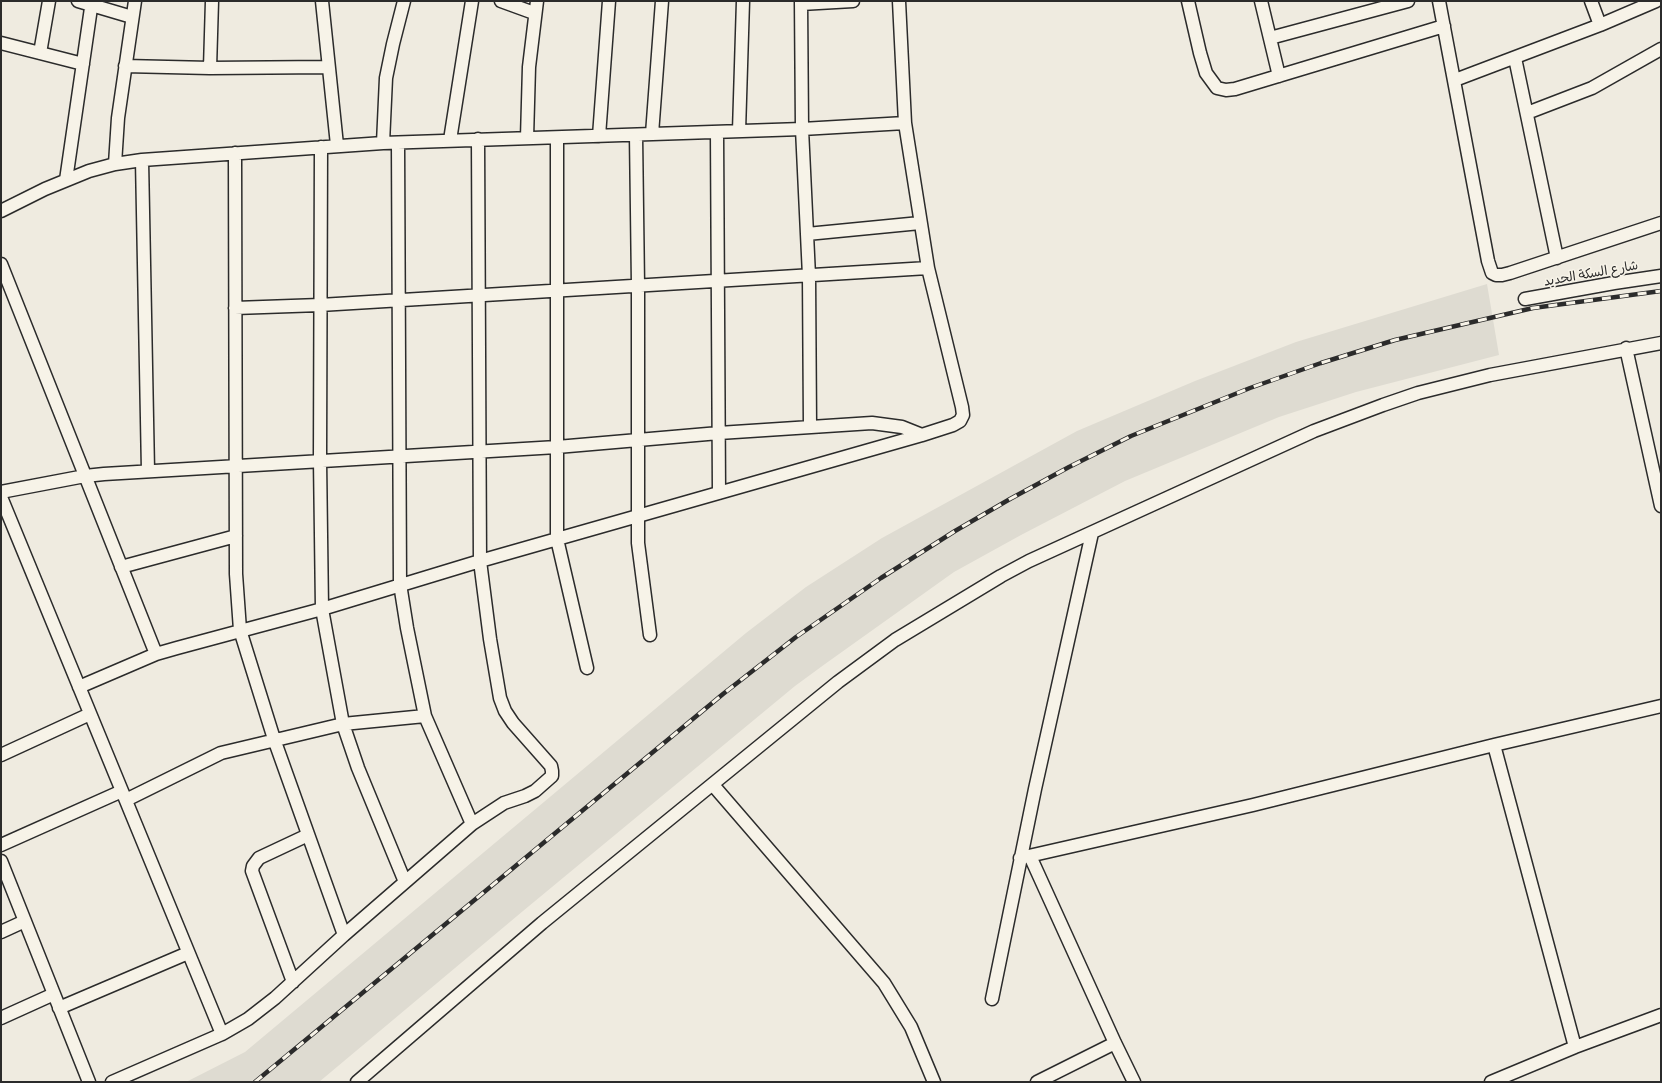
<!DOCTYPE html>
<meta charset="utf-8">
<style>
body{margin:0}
#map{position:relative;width:1662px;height:1083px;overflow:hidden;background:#efebe0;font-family:"Patrick Hand",sans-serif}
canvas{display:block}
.frame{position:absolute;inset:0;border:2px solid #2b2b2b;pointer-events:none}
</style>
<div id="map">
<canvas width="1662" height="1083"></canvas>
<div class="frame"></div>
</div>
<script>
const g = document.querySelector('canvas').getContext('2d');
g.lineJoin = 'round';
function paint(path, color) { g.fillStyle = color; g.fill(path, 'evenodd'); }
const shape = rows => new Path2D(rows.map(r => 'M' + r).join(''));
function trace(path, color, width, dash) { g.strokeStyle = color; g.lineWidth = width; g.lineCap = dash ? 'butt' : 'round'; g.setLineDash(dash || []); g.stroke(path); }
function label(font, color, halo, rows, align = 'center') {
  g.font = font + ' "Patrick Hand","Playpen Sans Arabic",sans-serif'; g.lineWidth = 3; g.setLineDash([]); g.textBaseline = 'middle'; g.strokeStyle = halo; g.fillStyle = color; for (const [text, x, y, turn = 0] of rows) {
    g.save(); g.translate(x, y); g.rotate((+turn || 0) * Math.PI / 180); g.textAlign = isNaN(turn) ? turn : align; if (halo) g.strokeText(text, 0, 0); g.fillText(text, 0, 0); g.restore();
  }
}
paint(shape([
 [1487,284,1499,355,1356,392,1279,417,1125,481,1021,535,954,572,825,664,795,686,523,911,319,1082,186,1082,245,1052,746,633,806,587,882,538,1077,431,1195,381,1296,342]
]), '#dedbd1');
const street = shape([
 [78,1,132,17],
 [322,1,337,145],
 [501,1,534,13],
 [801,1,802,129,809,276,810,427],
 [1188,1,1200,53,1206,73,1217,88,1226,90,1235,89,1444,26],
 [1261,1,1279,76],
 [1439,1,1488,261,1492,273,1496,275,1502,275,1510,273,1661,223],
 [1591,1,1600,25],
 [801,4,853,1],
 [1270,38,1408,1],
 [1,43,83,64],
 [40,53,49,1],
 [1515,58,1557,258],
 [125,66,210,68,328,67],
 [210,68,212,1],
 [1455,80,1600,25,1656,1],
 [1527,113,1592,88,1661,49],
 [739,131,743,1],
 [717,132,719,493],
 [652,134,662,1],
 [636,135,638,286,638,543,650,635],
 [599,136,609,1],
 [527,138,529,67,537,1],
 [557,138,557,539,587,668],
 [450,140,472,1],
 [383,143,386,78,393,44,404,1],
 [398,143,400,584,407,628,425,716,472,824],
 [321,147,320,460,322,609,343,724,358,768,405,882],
 [235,153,236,574,240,630,274,739,344,935],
 [142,160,148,471],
 [115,164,118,118,135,1],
 [66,180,92,1],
 [1,211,45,189,89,171,115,164,142,160,383,143,802,129,905,123],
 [807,234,920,223],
 [1,264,156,654],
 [1525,299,1614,283,1661,276],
 [235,308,320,305,928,268],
 [1626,348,1661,506],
 [1,492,85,476,104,474,557,447,719,433,872,423,902,427,922,435],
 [1,497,222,1034],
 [121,567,236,536],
 [79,687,156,654,177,648,322,609,480,561,922,435,953,425,960,421,963,415,962,407,928,268,905,123,899,1],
 [1494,745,1575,1047],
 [1,755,90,714],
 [713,785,884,983,911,1027,934,1082],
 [126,800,221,753,343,724,425,716],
 [1,845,122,791],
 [1030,856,1115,1043,1134,1082],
 [1020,858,1253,805,1494,745,1661,706],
 [1,861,89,1082],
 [1,932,25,921],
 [293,982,252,871,253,866,259,858,308,835],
 [992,999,1035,789,1092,533],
 [59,1008,188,953],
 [1,1018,54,994],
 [112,1082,222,1034,248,1019,275,998,344,935,472,824,504,803,525,796,535,791,552,776,552,771,551,766,513,723,505,711,500,698,490,639,480,561,478,139],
 [357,1082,542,923,838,682,895,640,1001,576,1029,561,1314,431,1383,405,1418,393,1490,375,1661,343],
 [1037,1082,1115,1043],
 [1491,1082,1575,1047,1661,1015]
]);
trace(street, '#2b2b2b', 15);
trace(street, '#f7f3e8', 12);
const rail = shape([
 [255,1082,723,694,796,637,881,578,955,531,1010,499,1069,467,1131,436,1250,388,1321,363,1395,340,1533,308,1661,291]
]);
trace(rail, '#2b2b2b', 4.5);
trace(rail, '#f7f3e8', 3, [9]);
label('13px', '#2b2b2b', '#f7f3e8', [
 ["شارع السكة الحديد",1591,274,-10]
]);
</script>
